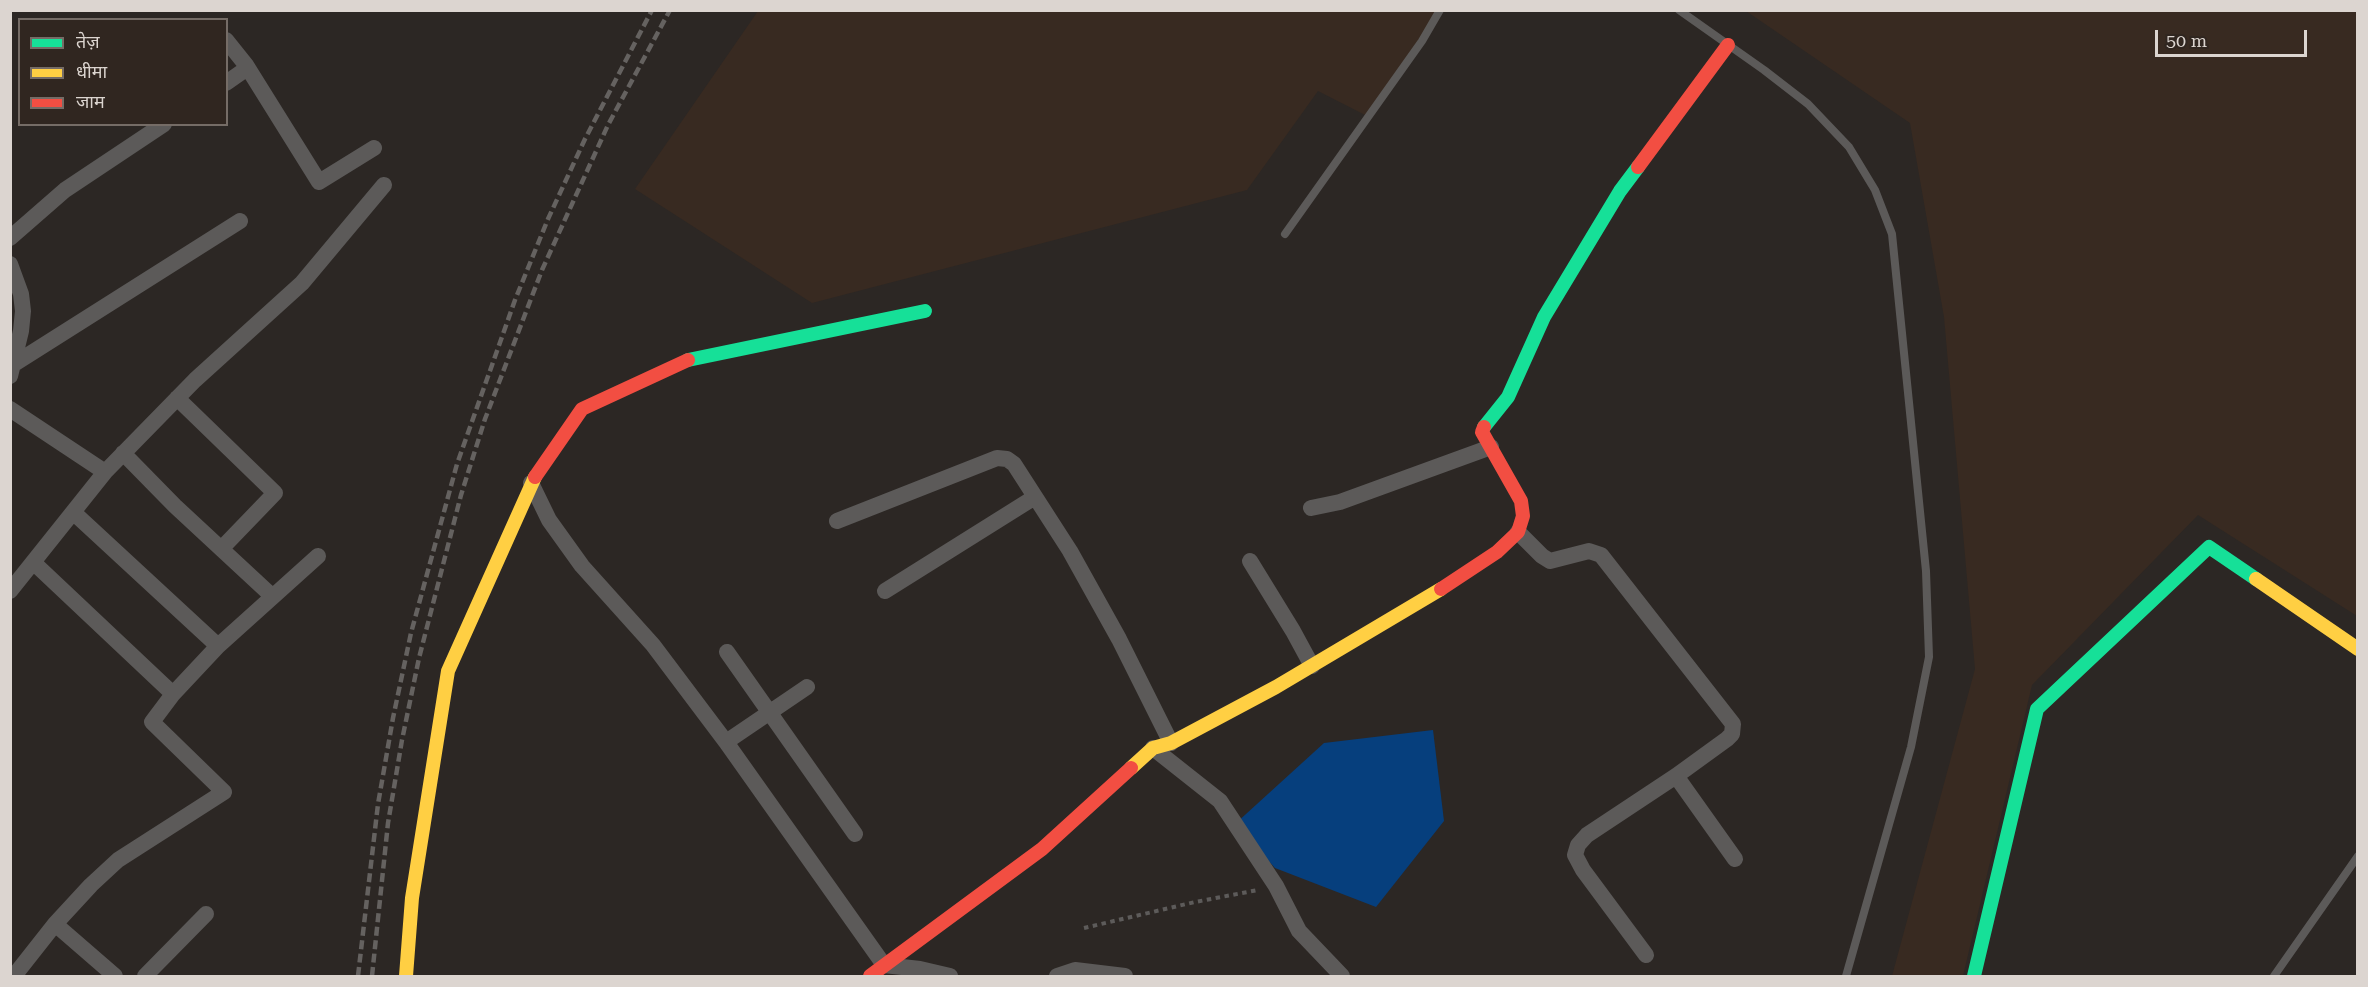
<!DOCTYPE html>
<meta charset="utf-8">
<style>
body{margin:0}
#map{position:relative;width:2368px;height:987px;overflow:hidden;background:#2c2724;font-family:"Roboto Serif","Noto Sans Devanagari",serif}
canvas{display:block}
.frame{position:absolute;inset:0;border:12px solid #dcd5d0;pointer-events:none}
.legend{position:absolute;left:18px;top:18px;width:210px;height:108px;box-sizing:border-box;background:#302620;border:2px solid #756c66;margin:0;padding:8px 10px;list-style:none;font-size:18px;color:#dcd5d0}
.legend li{display:flex;align-items:center;gap:12px;height:30px}
.legend b{width:30px;border:2px solid #756c66}
.scale{position:absolute;left:2155px;top:30px;width:152px;height:27px;box-sizing:border-box;border:3px solid #dcd5d0;border-top:0;padding-left:8px;font-size:18px;line-height:21px;white-space:nowrap;color:#dcd5d0;-webkit-text-stroke:4px #302620;paint-order:stroke}
</style>
<div id="map">
<canvas width="2368" height="987"></canvas>
<div class="frame"></div>
<ul class="legend">
<li><b style="height:8px;background:#16e098"></b>तेज़</li>
<li><b style="height:8px;background:#ffcf43"></b>धीमा</li>
<li><b style="height:8px;background:#f24e42"></b>जाम</li>
</ul>
<div class="scale">50 m</div>
</div>
<script>
const g = document.querySelector('canvas').getContext('2d');
g.lineJoin = 'round';
function paint(path, color) { g.fillStyle = color; g.fill(path, 'evenodd'); }
const shape = rows => new Path2D(rows.map(r => 'M' + r).join(''));
function trace(path, color, width, dash) { g.strokeStyle = color; g.lineWidth = width; g.lineCap = dash ? 'butt' : 'round'; g.setLineDash(dash || []); g.stroke(path); }
paint(shape([
 [758,11,1439,11,1369,117,1318,91,1247,190,812,303,635,189],
 [1746,11,2357,11,2357,616,2198,515,2032,685,1963,976,1892,976,1975,669,1944,317,1910,123]
]), '#382a21');
paint(shape([
 [1433,730,1444,821,1376,907,1275,868,1235,824,1324,743]
]), '#063f7d');
trace(shape([
 [1084,928,1195,902,1258,890]
]), '#5d5b5a', 4, [4.5, 4.5]);
trace(shape([
 [1679,10,1764,70,1808,104,1849,147,1875,190,1892,234,1926,571,1929,657,1911,747,1846,976],
 [1285,234,1422,41,1440,10],
 [2274,976,2358,856]
]), '#5c5a59', 8);
trace(shape([
 [226,40,246,65,319,182,374,148],
 [226,83,246,69],
 [10,238,65,190,164,124],
 [10,264,21,294,23,311,21,331,10,376],
 [14,364,240,221],
 [177,398,275,493,222,548],
 [10,409,105,472],
 [123,453,175,506,272,596],
 [531,483,549,520,582,566,653,645,726,742,884,965,920,969,950,976],
 [1311,508,1340,502,1491,447],
 [73,512,218,646],
 [837,521,997,458,1007,459,1014,464,1070,551,1119,639,1171,743],
 [1518,532,1542,556,1550,561,1589,551,1601,555,1733,724,1732,734,1727,739,1676,776,1587,835,1578,845,1575,855,1583,870,1646,955],
 [1250,561,1293,631,1312,666],
 [33,562,173,694],
 [10,591,105,472,195,380,302,283,384,185],
 [885,591,1035,497],
 [727,652,855,834],
 [726,742,807,687],
 [1153,748,1220,801,1276,886,1299,931,1342,976],
 [1676,776,1735,859],
 [55,924,115,976],
 [14,976,55,924,91,885,118,860,224,792,152,722,173,694,218,646,318,556],
 [145,976,206,914],
 [1057,976,1075,970,1125,976]
]), '#5c5a59', 16);
trace(shape([
 [688,360,925,311],
 [1484,427,1508,397,1544,317,1620,191,1638,167],
 [1974,976,2037,709,2209,547,2256,579]
]), '#16e098', 14);
trace(shape([
 [2256,579,2358,649],
 [1131,768,1153,748,1171,743,1276,687,1441,589],
 [406,976,412,898,448,671,535,477]
]), '#ffcf43', 14);
trace(shape([
 [1638,167,1728,45],
 [535,477,582,409,688,360],
 [1441,589,1497,552,1518,532,1523,516,1521,501,1482,432,1484,427],
 [870,976,1042,849,1131,768]
]), '#f24e42', 14);
trace(shape([
 [358,976,378,804,393,718,411,633,457,464,515,300,548,219,585,139,652,10],
 [372,976,388,823,402,740,419,658,461,495,485,419,542,270,608,125,670,10]
]), '#656260', 4.5, [9, 4.5]);
</script>
